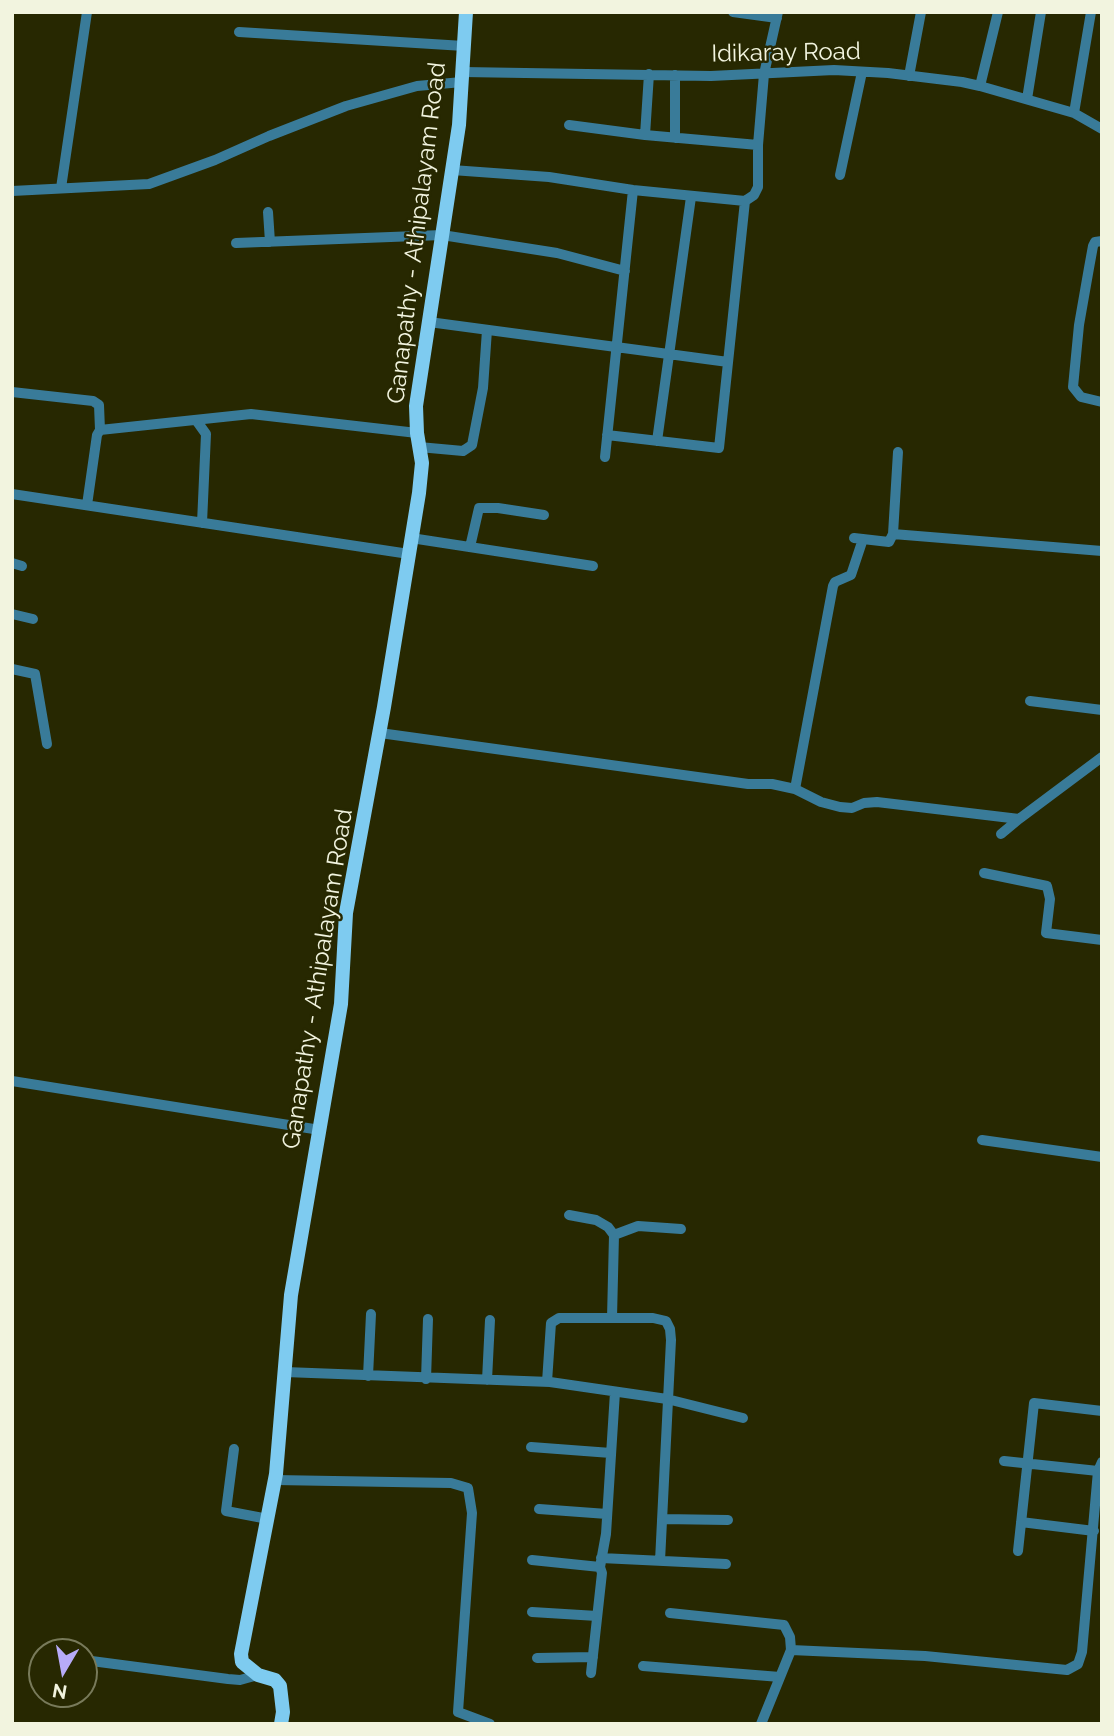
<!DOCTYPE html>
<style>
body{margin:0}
#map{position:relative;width:1114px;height:1736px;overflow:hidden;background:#272801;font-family:Raleway,sans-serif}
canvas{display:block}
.frame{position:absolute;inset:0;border:14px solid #f2f4df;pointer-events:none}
.north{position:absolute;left:28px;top:1638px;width:70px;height:70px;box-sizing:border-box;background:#272801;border:2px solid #787a5a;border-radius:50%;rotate:190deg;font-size:19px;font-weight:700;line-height:28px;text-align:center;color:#f2f4df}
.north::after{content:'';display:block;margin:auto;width:24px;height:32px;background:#b7abf8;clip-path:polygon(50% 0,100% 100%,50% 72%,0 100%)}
</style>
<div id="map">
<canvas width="1114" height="1736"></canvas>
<div class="frame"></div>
<div class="north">N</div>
</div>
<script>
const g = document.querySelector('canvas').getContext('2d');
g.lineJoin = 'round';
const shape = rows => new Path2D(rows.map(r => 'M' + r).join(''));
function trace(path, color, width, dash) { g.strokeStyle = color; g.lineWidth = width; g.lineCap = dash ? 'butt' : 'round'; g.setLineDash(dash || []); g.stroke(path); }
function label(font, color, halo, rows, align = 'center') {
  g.font = font + ' Raleway,sans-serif'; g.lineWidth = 5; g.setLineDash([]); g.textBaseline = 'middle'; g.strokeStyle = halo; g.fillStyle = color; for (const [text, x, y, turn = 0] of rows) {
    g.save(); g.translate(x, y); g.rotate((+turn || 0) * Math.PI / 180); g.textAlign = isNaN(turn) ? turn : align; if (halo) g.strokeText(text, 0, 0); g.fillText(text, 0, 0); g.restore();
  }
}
trace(shape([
 [733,12,777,18],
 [239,32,464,46],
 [463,72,711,76,834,70,888,73,962,82,980,86,1074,113,1102,129],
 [909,76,921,12],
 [980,86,998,12],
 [1027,99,1041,12],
 [1074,113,1091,12],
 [569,125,645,135,758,145],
 [645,135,649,74],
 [675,138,675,75],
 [452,170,549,177,633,190,745,201,754,195,758,187,758,145,764,74,778,12],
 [840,175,862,72],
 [61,188,87,12],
 [12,191,149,184,215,160,269,136,346,106,417,86,462,82],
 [268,212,270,242],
 [1102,241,1095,242,1093,246,1089,268,1079,325,1073,387,1081,397,1102,402],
 [236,243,442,235,557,253,625,271],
 [429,322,728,362],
 [12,392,93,401,99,405,100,430,97,435,87,505],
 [196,420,206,434,202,523],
 [100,430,251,414,417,433],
 [607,435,719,448,745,201],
 [657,441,691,197],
 [419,447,463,451,472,445,483,388,487,330],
 [605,457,633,190],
 [12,494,409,554],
 [893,534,1102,551],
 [411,538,593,566],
 [854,538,889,542,893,534,898,452],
 [470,547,479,508,498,508,544,515],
 [12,563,22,566],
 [12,614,33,619],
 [12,669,35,674,47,744],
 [1030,701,1102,710],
 [380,733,748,784,772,784,795,789,821,802,840,807,852,808,864,803,877,802,1019,819,1001,834],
 [795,789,833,586,835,582,851,575,863,539],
 [1019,819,1102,757],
 [984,873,1047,886,1050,899,1046,933,1102,940],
 [12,1081,320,1130],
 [982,1140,1102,1157],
 [569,1215,596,1220,608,1227,614,1235],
 [612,1318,614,1235,638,1226,681,1229],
 [285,1372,550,1382,667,1399,743,1418],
 [368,1376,371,1314],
 [426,1379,428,1319],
 [487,1380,490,1320],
 [547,1382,551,1323,559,1318,653,1318,666,1321,670,1329,671,1340,660,1561],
 [531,1447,611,1453],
 [234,1449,226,1511,268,1519],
 [1004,1461,1098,1471],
 [275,1480,451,1483,468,1488,472,1513,458,1712,490,1724],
 [539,1509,607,1514],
 [662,1519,728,1520],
 [1021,1522,1094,1531],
 [1018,1551,1034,1403,1102,1411],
 [601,1558,726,1564],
 [532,1560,600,1567],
 [532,1612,597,1616],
 [670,1613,784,1625,790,1637,791,1650],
 [537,1658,593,1657],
 [84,1660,228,1679,240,1680,258,1675],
 [643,1666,780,1677],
 [591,1673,602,1573,600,1567,606,1534,615,1392],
 [761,1724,791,1650,925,1656,1067,1670,1078,1664,1082,1652,1098,1471,1102,1462]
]), '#397b99', 10);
trace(shape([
 [281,1724,283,1712,280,1686,275,1680,258,1675,242,1662,241,1654,276,1474,291,1295,341,1004,346,913,384,707,419,493,422,463,417,433,416,406,459,125,466,12]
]), '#7ecbf0', 14);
label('24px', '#f2f4df', '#272801', [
 ["Idikaray Road",786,53,-1],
 ["Ganapathy - Athipalayam Road",417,233,-83],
 ["Ganapathy - Athipalayam Road",318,979,-81]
]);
</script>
